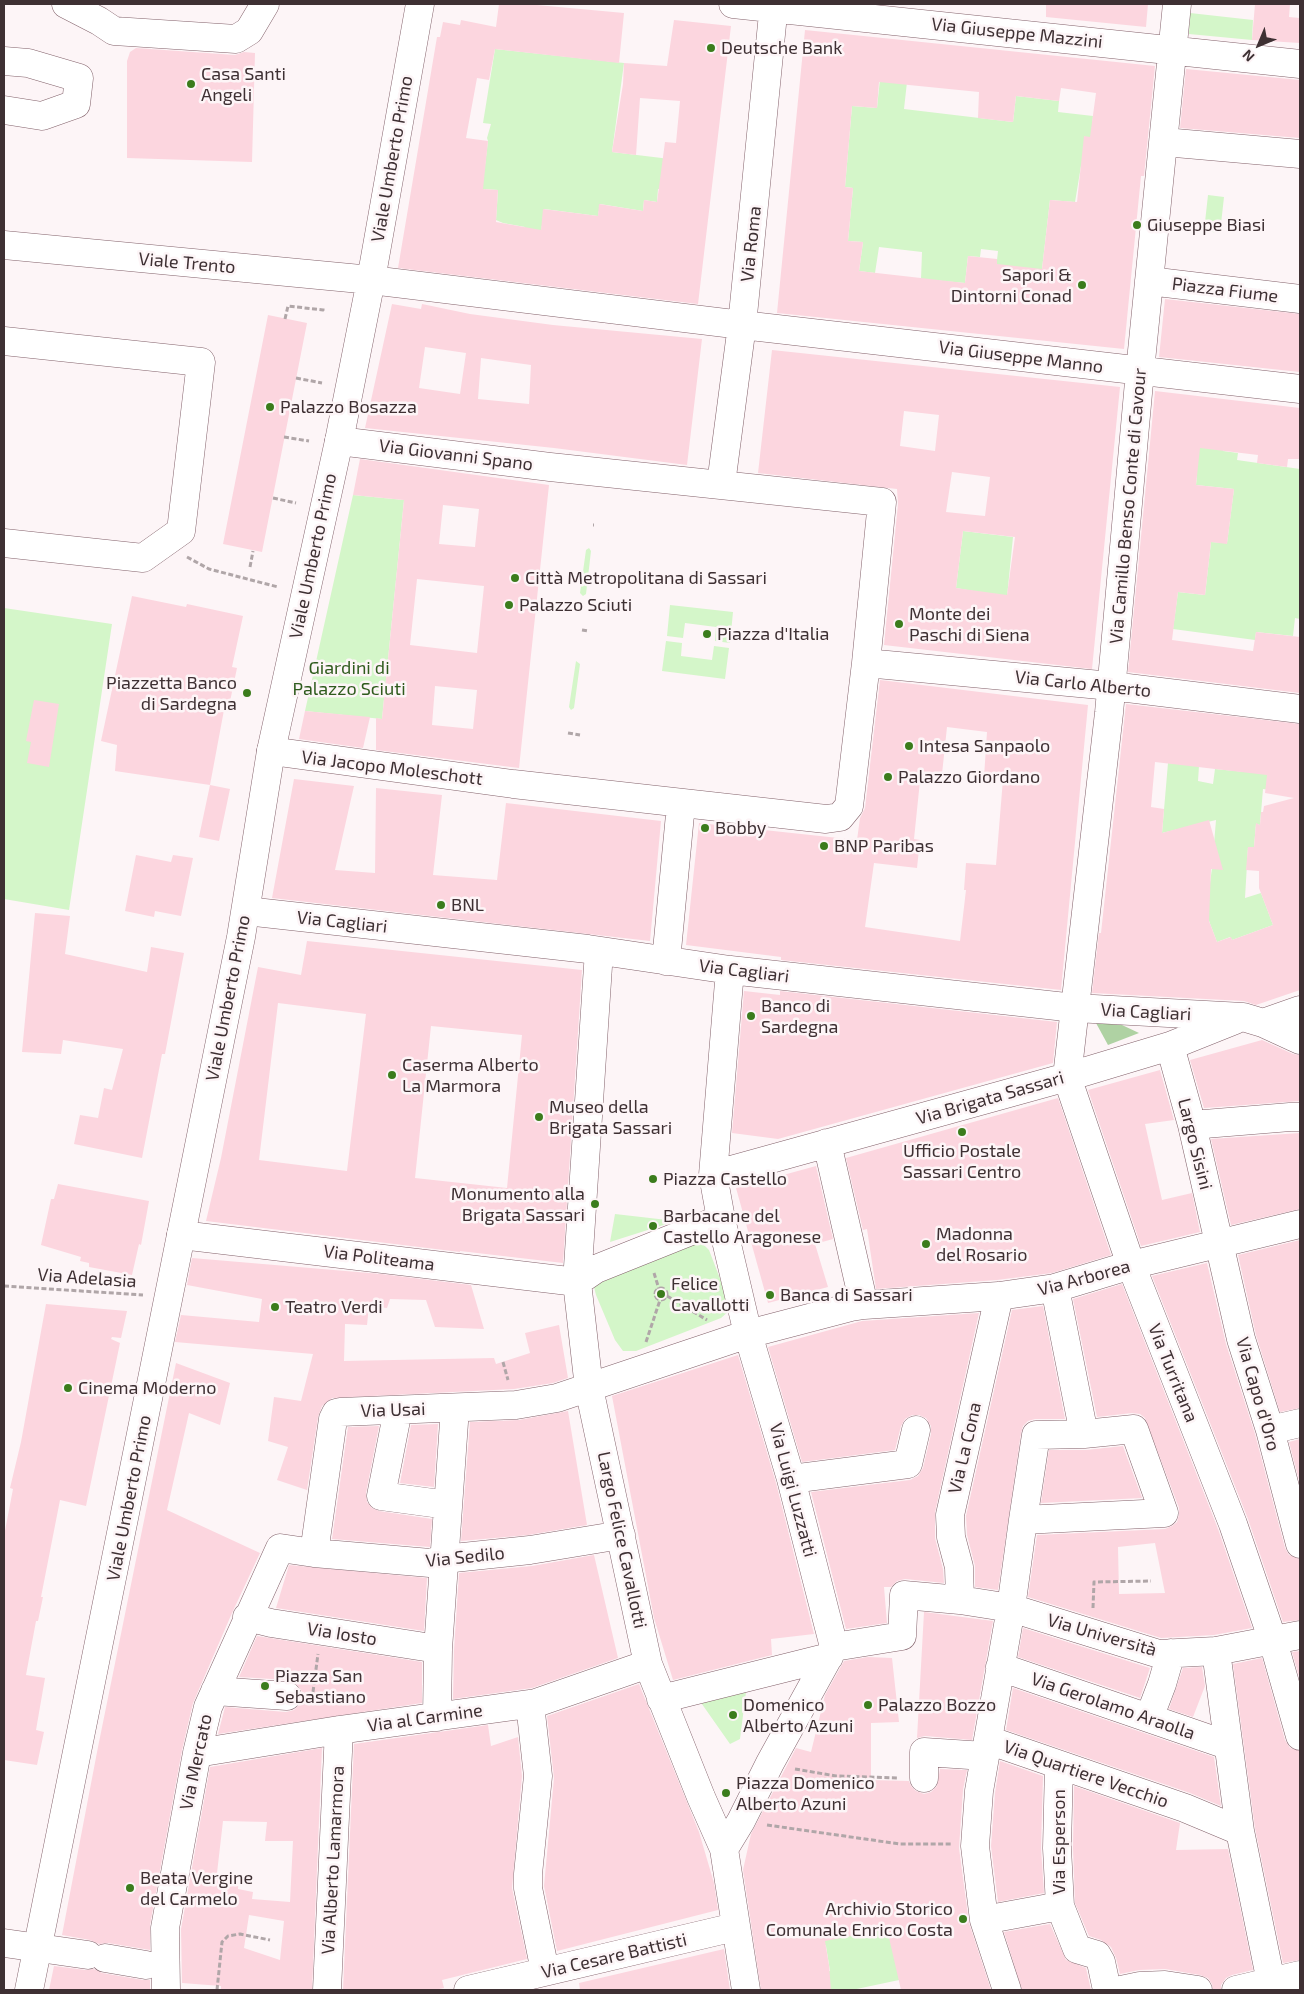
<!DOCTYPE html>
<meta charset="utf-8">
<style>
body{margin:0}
#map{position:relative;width:1304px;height:1994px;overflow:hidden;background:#fdf5f7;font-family:"Exo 2",sans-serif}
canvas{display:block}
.frame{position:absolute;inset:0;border:5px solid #3e3033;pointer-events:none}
.north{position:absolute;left:1234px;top:20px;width:50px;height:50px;-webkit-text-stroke:4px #fdf5f7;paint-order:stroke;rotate:225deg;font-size:14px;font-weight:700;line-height:20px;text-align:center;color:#3e3033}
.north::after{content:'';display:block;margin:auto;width:18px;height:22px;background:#3e3033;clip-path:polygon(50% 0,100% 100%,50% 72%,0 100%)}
</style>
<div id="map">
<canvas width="1304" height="1994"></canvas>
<div class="frame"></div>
<div class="north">N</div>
</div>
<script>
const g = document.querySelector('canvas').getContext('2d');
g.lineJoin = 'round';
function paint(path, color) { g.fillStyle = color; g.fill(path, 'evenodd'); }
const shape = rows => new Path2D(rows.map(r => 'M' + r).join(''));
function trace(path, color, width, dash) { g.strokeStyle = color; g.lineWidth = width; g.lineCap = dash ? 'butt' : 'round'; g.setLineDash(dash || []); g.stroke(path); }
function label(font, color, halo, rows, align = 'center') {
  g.font = font + ' "Exo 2",sans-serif'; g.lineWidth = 5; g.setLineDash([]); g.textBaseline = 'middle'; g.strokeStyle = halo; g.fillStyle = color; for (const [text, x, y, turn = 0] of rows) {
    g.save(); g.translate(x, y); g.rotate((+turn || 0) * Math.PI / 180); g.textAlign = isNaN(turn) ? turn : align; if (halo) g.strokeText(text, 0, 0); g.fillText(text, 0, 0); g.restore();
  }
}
paint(shape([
 [1190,13,1253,20,1252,40,1189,34],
 [495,49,624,63,612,152,670,159,664,190,658,189,657,202,644,200,643,211,600,204,598,216,544,209,540,241,523,239,525,227,503,223,496,220,498,190,482,189,488,141,487,138,491,124,483,123],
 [880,79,907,82,904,109,1013,122,1016,96,1059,101,1058,112,1093,116,1091,137,1081,166,1075,202,1050,200,1042,269,994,287,998,251,981,249,980,257,968,256,965,283,921,279,922,252,879,247,875,273,859,271,863,242,848,241,853,188,845,187,852,106,877,108],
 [1208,195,1224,197,1220,233,1204,231],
 [1190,428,1225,432,1223,451,1238,453,1237,460,1300,469,1300,619,1295,618,1293,636,1256,632,1255,640,1173,629,1178,592,1205,595,1211,542,1227,543,1234,489,1196,485,1197,474,1186,473],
 [353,495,404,500,382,719,305,711],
 [963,531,1013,537,1007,597,956,588],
 [589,548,591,551,586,594,583,596,580,593,586,550],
 [670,605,733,612,730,643,715,641,716,627,685,623,683,638,667,636],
 [4,608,112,624,69,910,4,899],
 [666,641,682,643,681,656,712,660,714,646,729,648,725,679,662,671],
 [576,661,580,664,574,708,571,710,569,707],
 [1168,763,1199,766,1198,781,1213,784,1215,769,1246,772,1272,769,1270,790,1263,789,1260,825,1256,824,1254,847,1248,847,1245,898,1261,893,1273,925,1232,940,1230,937,1217,942,1206,913,1212,868,1216,820,1162,833],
 [615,1214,676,1221,610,1242],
 [699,1240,709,1250,729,1302,729,1311,721,1318,636,1351,623,1351,615,1340,596,1295,594,1287,596,1281],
 [747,1684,740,1739,730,1744,697,1697],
 [895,1871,899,1980,852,1990,816,1990,814,1973,830,1971,826,1946,820,1938]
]), '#d4f6c9');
paint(shape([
 [1096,1023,1122,1025,1139,1033,1108,1045]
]), '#afd2a3');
paint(shape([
 [499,4,526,4,624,13,619,63,495,49,489,80,477,78,466,138,488,141,483,189,498,190,496,222,541,230,543,209,598,216,599,204,643,211,644,200,657,202,665,142,676,143,680,101,640,98,636,155,612,152,623,84,624,63,667,66,674,20,731,26,698,304,398,268,437,37,440,37,443,22,460,25,461,20,496,27],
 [1046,4,1148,4,1146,27,1046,17],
 [1255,4,1290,4,1289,17,1300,18,1300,43,1252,40],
 [805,30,1155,66,1144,176,1141,176,1124,349,777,313],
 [879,82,979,92,978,118,1013,122,1016,96,1059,101,1061,88,1096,93,1090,137,1084,136,1077,202,1050,200,1042,269,997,264,997,259,968,256,965,283,859,271,863,242,848,241,853,188,845,187,852,106,877,108],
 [136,48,235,55,244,52,255,53,252,162,127,158,127,61,130,52],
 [1186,69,1300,80,1300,138,1180,128],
 [1165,299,1300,314,1300,372,1159,357],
 [392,304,421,309,422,304,470,314,553,325,702,339,687,465,554,448,365,428],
 [425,347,466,353,460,394,419,388],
 [481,358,531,365,529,404,478,399],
 [268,315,307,323,262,552,223,544],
 [772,350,1120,387,1092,669,884,645,898,504,897,489,758,473],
 [904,411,939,415,935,451,900,446],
 [952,472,990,477,985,516,946,512],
 [963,531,1015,537,1007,595,956,588],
 [1155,391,1300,408,1300,459,1288,459,1287,467,1257,463,1258,455,1200,448,1196,485,1234,489,1227,544,1211,542,1205,595,1178,592,1172,640,1253,651,1256,632,1300,637,1300,693,1128,672],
 [360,459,549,485,519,768,376,750,376,718,382,719,404,500,353,495],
 [443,505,479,509,475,547,439,544],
 [417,579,484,586,477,653,410,645],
 [435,686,477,690,473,729,432,725],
 [132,596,186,607,187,604,243,616,232,667,237,668,228,711,224,710,210,785,230,789,219,841,199,837,210,785,115,771,117,745,101,741],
 [880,680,1088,705,1061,990,781,960,781,957,686,945,699,823,857,840,860,818,865,808],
 [947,727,987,732,984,777,1003,779,996,865,966,863,964,890,966,890,960,941,865,927,874,863,917,868,920,840,914,839,921,771,942,774],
 [34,700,59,704,49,767,27,763,31,742,26,741],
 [1126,704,1300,724,1300,990,1256,1005,1244,1001,1092,993,1099,933,1101,933],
 [1155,762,1267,775,1265,793,1294,798,1264,806,1263,812,1261,812,1260,825,1256,823,1254,847,1248,847,1246,870,1259,871,1259,888,1273,925,1232,940,1231,937,1217,942,1209,921,1211,869,1223,870,1209,820,1162,833,1164,809,1151,807],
 [305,711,370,717,363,748,299,739],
 [294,779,354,786,335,870,375,873,376,788,442,795,433,875,497,880,506,803,661,821,650,941,272,898],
 [136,855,171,862,173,855,193,858,181,916,155,911,154,917,125,911],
 [35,913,70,916,65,954,147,972,151,947,184,953,165,1054,162,1054,142,1158,74,1144,80,1115,98,1118,104,1088,112,1090,123,1049,63,1040,61,1054,22,1052],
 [307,941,582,970,563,1263,460,1251,460,1252,206,1221,221,1158,258,967,301,975],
 [278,1003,366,1014,347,1171,259,1160],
 [431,1026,522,1035,507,1188,415,1178],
 [744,991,780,995,780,991,1057,1022,1053,1063,778,1139,732,1133],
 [1262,1040,1293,1054,1300,1055,1300,1101,1204,1108,1190,1060],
 [1160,1070,1174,1120,1145,1124,1162,1200,1192,1193,1200,1232,1141,1246,1088,1090],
 [1058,1098,1111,1255,1052,1273,997,1280,876,1289,867,1229,863,1230,846,1158],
 [1300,1133,1300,1209,1231,1225,1211,1139],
 [816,1166,833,1239,815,1244,828,1287,768,1303,736,1188],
 [58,1184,149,1201,141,1245,139,1244,132,1275,89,1267,89,1263,80,1261,81,1257,41,1245,51,1199,54,1199],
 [1300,1240,1300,1408,1280,1412,1256,1335,1238,1255],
 [192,1258,381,1274,471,1285,484,1329,435,1327,426,1300,390,1299,387,1308,369,1306,367,1325,345,1324,344,1361,494,1358,496,1364,530,1353,525,1333,559,1325,568,1378,553,1383,514,1389,332,1398,322,1406,318,1417,307,1490,277,1480,288,1447,268,1441,274,1397,301,1401,313,1354,175,1342,181,1315,259,1322,262,1299,187,1285],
 [1207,1263,1226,1344,1255,1434,1285,1548,1289,1555,1300,1559,1300,1620,1283,1622,1248,1519,1152,1276],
 [1122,1284,1218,1529,1252,1628,1214,1635,1161,1638,1028,1597,1037,1535,1165,1529,1172,1526,1177,1522,1179,1515,1179,1508,1145,1418,1140,1414,1132,1413,1097,1417,1073,1299],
 [1155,1543,1165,1593,1119,1594,1118,1547],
 [46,1304,127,1311,121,1338,112,1337,111,1339,120,1343,86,1506,60,1500,41,1597,43,1597,38,1621,36,1621,26,1675,45,1678,36,1730,44,1732,37,1765,4,1760,4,1536,13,1489,10,1488,21,1442],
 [1043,1306,1065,1419,1035,1419,1028,1421,1023,1426,1021,1433,998,1590,975,1587,975,1566,967,1535,966,1516,1012,1310],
 [979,1313,935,1512,935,1538,943,1569,944,1583,905,1579,897,1581,891,1587,884,1587,887,1623,846,1629,811,1492,910,1480,918,1476,923,1468,931,1434,931,1426,926,1418,919,1415,912,1415,905,1419,901,1426,895,1450,802,1462,768,1347,862,1321],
 [738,1355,776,1483,814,1634,771,1639,772,1655,673,1680,654,1618,612,1396],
 [176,1363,230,1383,220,1425,189,1413,167,1510,260,1553,232,1613,193,1703,182,1750,150,1925,150,1950,108,1943,99,1944,90,1940,62,1935,98,1747],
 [568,1411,587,1525,528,1535,461,1541,470,1422,519,1420],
 [438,1424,434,1487,400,1483,411,1425],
 [379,1426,366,1493,367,1502,372,1508,379,1511,432,1519,430,1547,332,1539,348,1427],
 [1300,1439,1300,1484,1289,1442],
 [1123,1446,1142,1498,1041,1503,1049,1450,1086,1450],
 [594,1555,618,1658,532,1688,453,1699,454,1650,459,1573,532,1566],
 [289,1565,427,1578,424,1631,276,1608],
 [924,1612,993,1621,972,1740,925,1736,917,1738],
 [1023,1628,1150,1668,1140,1698,1018,1657],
 [257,1636,422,1662,422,1703,218,1734,225,1707,286,1712,294,1710,300,1704,303,1697,301,1690,295,1683,288,1680,239,1677],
 [1300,1651,1300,1680,1292,1652],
 [868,1657,892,1658,899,1722,871,1723,871,1780,909,1781,911,1786,916,1791,924,1794,931,1792,937,1786,940,1769,967,1770,963,1790,959,1848,969,1923,991,1990,901,1990,887,1929,825,1941,829,1965,831,1990,761,1990,743,1870,751,1834,796,1748,811,1752,825,1695,844,1661],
 [1262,1658,1285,1740,1290,1748,1300,1751,1300,1960,1283,1963,1255,1828,1233,1664],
 [1202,1667,1205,1686,1193,1717,1169,1709,1183,1668],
 [639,1684,699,1832,714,1883,718,1910,557,1951,544,1886,554,1778,547,1716],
 [1013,1688,1214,1757,1221,1806,1190,1793,1006,1730],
 [488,1725,491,1746,518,1737,522,1776,512,1888,527,1959,442,1980,444,1988,434,1990,343,1990,354,1744],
 [322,1748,312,1990,221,1990,221,1986,182,1983,181,1929,210,1767],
 [223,1821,267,1822,265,1841,293,1841,290,1902,252,1899,253,1892,238,1889,239,1874,217,1873],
 [249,1915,284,1921,280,1960,244,1948],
 [1000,1761,1043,1776,1041,1848,1044,1893,998,1902,991,1846,995,1793],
 [1074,1786,1180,1823,1176,1850,1228,1849,1253,1970,1232,1975,1226,1978,1221,1985,1221,1990,1213,1990,1212,1984,1208,1978,1200,1975,1165,1969,1139,1970,1120,1974,1116,1958,1111,1947,1101,1940,1089,1936,1075,1903,1073,1848],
 [1050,1924,1066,1960,1086,1968,1091,1990,1022,1990,1004,1932],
 [724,1949,730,1990,580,1990,579,1983],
 [54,1966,86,1970,94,1969,102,1973,143,1980,150,1980,150,1990,49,1990]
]), '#fcd6df');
const minor = shape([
 [66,4,99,21,114,31,236,39,249,31,265,4],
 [733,4,1300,64],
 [1177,4,1140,371,1109,713,1067,1077,1131,1265,1233,1524,1273,1641,1300,1736],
 [4,61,28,63,79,78,76,104,42,116,4,110],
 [1164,142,1300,154],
 [371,280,742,325,1300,389],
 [1149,281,1300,299],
 [4,341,201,362,181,531,143,558,4,543],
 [721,484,742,325,774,4],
 [866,663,1111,686,1300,709],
 [271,751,513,784,826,819,840,817,849,806,866,663,882,502,550,467,339,441],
 [246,911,588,949,730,970,1075,1008,1243,1017,1263,1023,1300,1010],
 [599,951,577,1282,589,1388,648,1664,701,1797,724,1849,746,1990],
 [666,961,681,804],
 [730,970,713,1175,721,1219,748,1334,791,1479,834,1647],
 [1263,1023,1300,1040],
 [1170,1046,1192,1125,1241,1339,1270,1430,1300,1544],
 [1192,1125,1290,1117,1300,1117],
 [827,1143,864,1305],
 [713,1175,1067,1077,1170,1046,1235,1020],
 [181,1235,577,1282],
 [577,1282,596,1269,721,1219],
 [1055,1288,1084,1434],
 [398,1410,381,1496,448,1505],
 [1270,1430,1300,1423],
 [791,1479,908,1464,916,1430],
 [314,1553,333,1419,336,1413,340,1412,516,1405,557,1398,748,1334,851,1307,864,1305,999,1296,1055,1288,1131,1265,1300,1224],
 [960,1600,959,1567,951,1537,950,1515,999,1296],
 [247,1617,271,1623,438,1649],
 [834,1647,902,1636,904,1595,960,1600,1011,1608,1159,1654,1216,1651,1300,1635],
 [1216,1651,1240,1831,1271,1982],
 [1000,1667,1227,1745],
 [215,1691,287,1696],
 [661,1699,829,1657],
 [530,1704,538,1776,528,1874,528,1888,545,1971],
 [437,1717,438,1649,455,1408],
 [1149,1718,1162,1684,1171,1653],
 [988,1740,1185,1808,1240,1831],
 [197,1753,339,1730,536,1703,648,1664],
 [1059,1765,1057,1848,1060,1906,1077,1949,1097,1955,1101,1962,1107,1990],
 [924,1778,924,1752,985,1756],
 [724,1849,741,1821,770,1763,834,1647],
 [984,1920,1060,1906],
 [4,1943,88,1955],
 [105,1958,146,1965],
 [166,1990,165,1928,197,1753,208,1707,280,1548,314,1553,430,1563,444,1559,530,1550,621,1535],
 [327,1990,339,1730],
 [468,1990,735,1927],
 [1007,1990,984,1920,975,1846,979,1791,1011,1608,1023,1520,1036,1435,1084,1434,1134,1429,1164,1513,1023,1520],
 [1121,1990,1140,1986,1165,1985,1198,1990],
 [1236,1990,1300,1975]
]);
const major = shape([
 [4,245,371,280],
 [29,1990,241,937,271,751,339,441,371,280,420,4]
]);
trace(minor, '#83626b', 29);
trace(major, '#83626b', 29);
trace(shape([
 [285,319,288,306,323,310,323,307],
 [296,378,322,383],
 [284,437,309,441],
 [273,498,296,503],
 [593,525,594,525],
 [187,557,209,569,278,587],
 [250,567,253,551],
 [582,630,588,631],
 [568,733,580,735],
 [654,1273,659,1289],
 [4,1286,143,1295],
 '655 1294a6 6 0 1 1 12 0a6 6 0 1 1-12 0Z',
 [667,1296,707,1320],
 [646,1342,660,1300],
 [503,1362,508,1380],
 [1093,1608,1094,1582,1151,1581],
 [313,1692,318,1654],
 [795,1769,836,1776,898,1778],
 [767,1825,900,1844,952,1844],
 [217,1990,222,1942,228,1936,240,1934,270,1940]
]), '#b0a6a8', 3, [5, 2.5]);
trace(minor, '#fff', 28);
trace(major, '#fff', 28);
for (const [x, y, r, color] of [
 [711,48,5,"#3b7c1c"],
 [191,84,5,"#3b7c1c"],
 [1137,225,5,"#3b7c1c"],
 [1082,285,5,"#3b7c1c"],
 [270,407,5,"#3b7c1c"],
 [515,578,5,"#3b7c1c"],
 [509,605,5,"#3b7c1c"],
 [899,624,5,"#3b7c1c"],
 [707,634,5,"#3b7c1c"],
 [247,693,5,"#3b7c1c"],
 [909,746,5,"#3b7c1c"],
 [888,777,5,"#3b7c1c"],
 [705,828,5,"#3b7c1c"],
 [824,846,5,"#3b7c1c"],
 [441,905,5,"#3b7c1c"],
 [751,1016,5,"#3b7c1c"],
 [392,1075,5,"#3b7c1c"],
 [539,1117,5,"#3b7c1c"],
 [962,1132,5,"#3b7c1c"],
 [653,1179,5,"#3b7c1c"],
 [595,1204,5,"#3b7c1c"],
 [653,1226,5,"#3b7c1c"],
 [926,1244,5,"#3b7c1c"],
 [661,1294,5,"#3b7c1c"],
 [770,1295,5,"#3b7c1c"],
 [275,1307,5,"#3b7c1c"],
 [68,1388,5,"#3b7c1c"],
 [265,1686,5,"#3b7c1c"],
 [868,1705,5,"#3b7c1c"],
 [733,1715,5,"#3b7c1c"],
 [726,1793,5,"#3b7c1c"],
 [130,1888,5,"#3b7c1c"],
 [963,1919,5,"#3b7c1c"]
]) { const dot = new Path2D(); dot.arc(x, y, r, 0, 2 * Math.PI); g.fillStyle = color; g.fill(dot); trace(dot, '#fdf5f7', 2); }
label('18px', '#3e3033', '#fdf5f7', [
 ["Via Giuseppe Mazzini",1017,33,6],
 ["Viale Umberto Primo",392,159,-80],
 ["Via Roma",751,244,-84],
 ["Viale Trento",187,263,5],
 ["Piazza Fiume",1225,290,7],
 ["Via Giuseppe Manno",1021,357,7],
 ["Via Giovanni Spano",456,455,7],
 ["Via Camillo Benso Conte di Cavour",1128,506,-85],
 ["Viale Umberto Primo",313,556,-78],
 ["Via Carlo Alberto",1083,684,6],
 ["Via Jacopo Moleschott",392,768,7],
 ["Via Cagliari",342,922,6],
 ["Via Cagliari",744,971,7],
 ["Viale Umberto Primo",228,998,-79],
 ["Via Cagliari",1146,1012,3],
 ["Via Brigata Sassari",990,1098,-16],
 ["Largo Sisini",1195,1144,76],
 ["Via Politeama",379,1258,7],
 ["Via Adelasia",87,1278,4],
 ["Via Arborea",1084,1278,-15],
 ["Via Turritana",1173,1373,68],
 ["Via Capo d'Oro",1258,1394,74],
 ["Via Usai",393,1410,-2],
 ["Via La Cona",965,1448,-77],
 ["Via Luigi Luzzatti",793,1490,75],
 ["Viale Umberto Primo",129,1498,-79],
 ["Largo Felice Cavallotti",622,1540,78],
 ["Via Sedilo",465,1557,-6],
 ["Via Iosto",342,1634,9],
 ["Via Università",1102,1635,16],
 ["Via Gerolamo Araolla",1113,1706,19],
 ["Via al Carmine",425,1718,-8],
 ["Via Mercato",196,1762,-78],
 ["Via Quartiere Vecchio",1086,1774,19],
 ["Via Esperson",1059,1842,-90],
 ["Via Alberto Lamarmora",333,1860,-87],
 ["Via Cesare Battisti",614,1956,-13]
]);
label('18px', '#3e3033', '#fdf5f7', [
 ["Deutsche Bank",721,48],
 ["Casa Santi",201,74],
 ["Angeli",201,95],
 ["Giuseppe Biasi",1147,225],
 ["Sapori &",1072,275,"right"],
 ["Dintorni Conad",1072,296,"right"],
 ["Palazzo Bosazza",280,407],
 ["Città Metropolitana di Sassari",525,578],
 ["Palazzo Sciuti",519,605],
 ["Monte dei",909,614],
 ["Paschi di Siena",909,635],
 ["Piazza d'Italia",717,634],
 ["Piazzetta Banco",237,683,"right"],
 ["di Sardegna",237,704,"right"],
 ["Intesa Sanpaolo",919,746],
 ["Palazzo Giordano",898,777],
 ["Bobby",715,828],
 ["BNP Paribas",834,846],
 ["BNL",451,905],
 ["Banco di",761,1006],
 ["Sardegna",761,1027],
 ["Caserma Alberto",402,1065],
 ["La Marmora",402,1086],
 ["Museo della",549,1107],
 ["Brigata Sassari",549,1128],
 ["Ufficio Postale",962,1151,"center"],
 ["Sassari Centro",962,1172,"center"],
 ["Piazza Castello",663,1179],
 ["Monumento alla",585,1194,"right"],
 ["Brigata Sassari",585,1215,"right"],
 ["Barbacane del",663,1216],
 ["Castello Aragonese",663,1237],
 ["Madonna",936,1234],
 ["del Rosario",936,1255],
 ["Felice",671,1284],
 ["Cavallotti",671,1305],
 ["Banca di Sassari",780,1295],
 ["Teatro Verdi",285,1307],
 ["Cinema Moderno",78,1388],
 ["Piazza San",275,1676],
 ["Sebastiano",275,1697],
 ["Domenico",743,1705],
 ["Alberto Azuni",743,1726],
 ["Palazzo Bozzo",878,1705],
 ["Piazza Domenico",736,1783],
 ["Alberto Azuni",736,1804],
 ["Beata Vergine",140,1878],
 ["del Carmelo",140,1899],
 ["Archivio Storico",953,1909,"right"],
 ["Comunale Enrico Costa",953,1930,"right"]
], 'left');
label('18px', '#2f5b1d', '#fdf5f7', [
 ["Giardini di",349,668],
 ["Palazzo Sciuti",349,689]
]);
</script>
